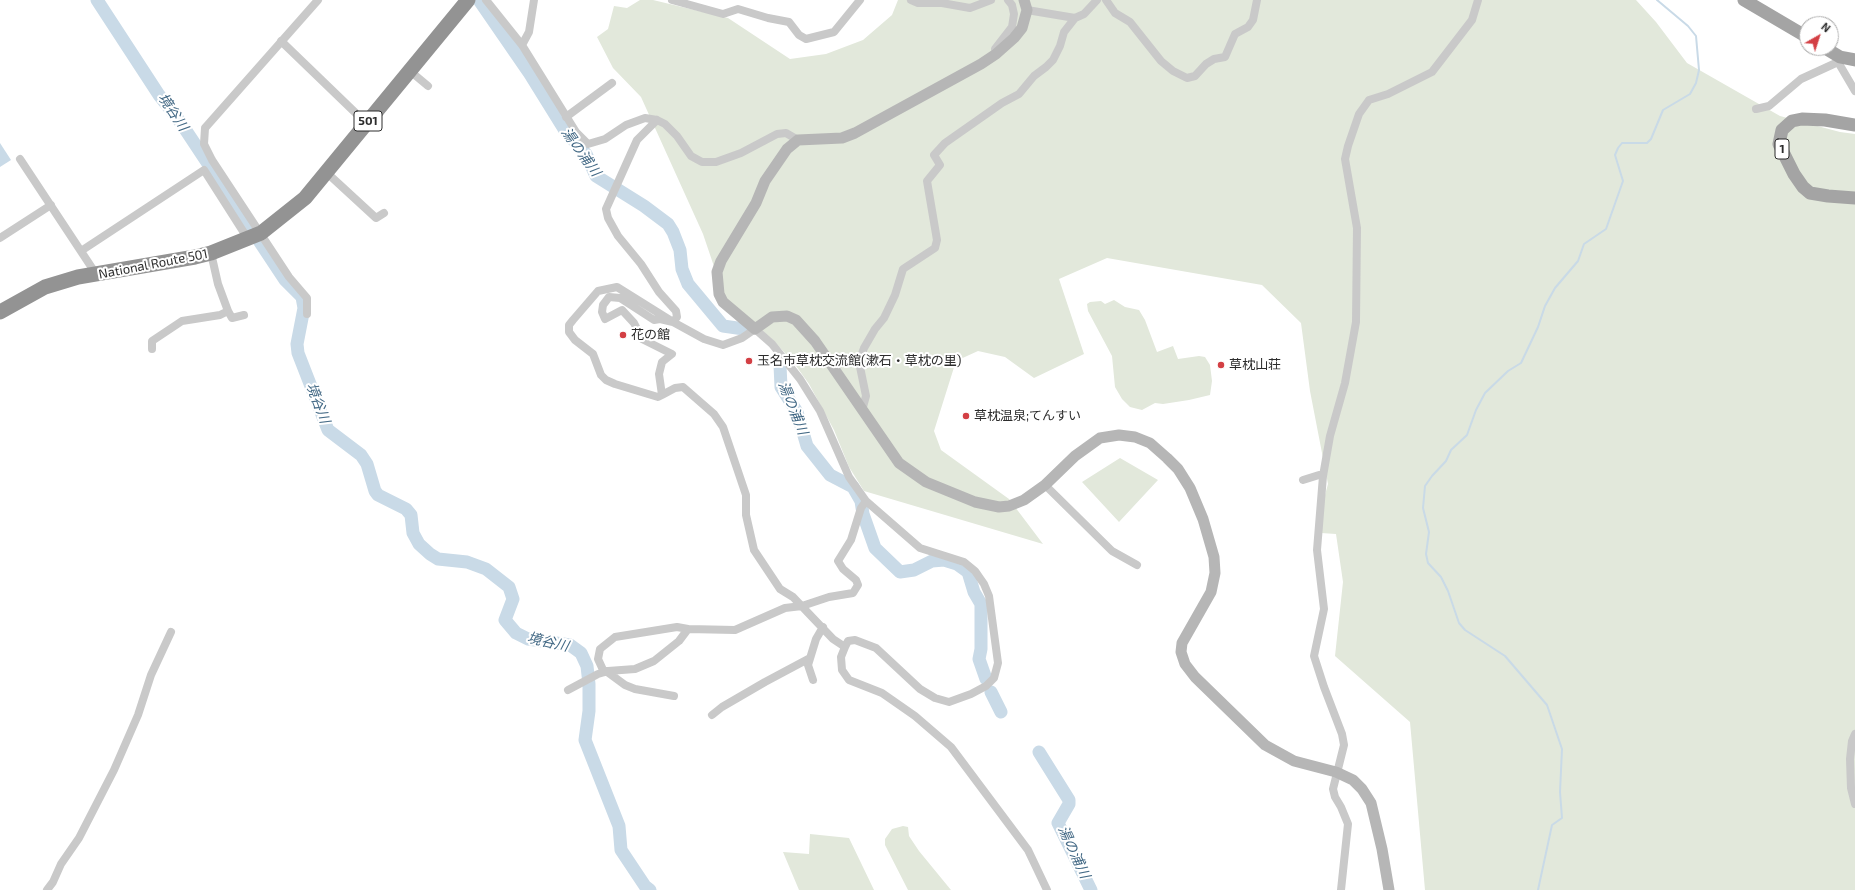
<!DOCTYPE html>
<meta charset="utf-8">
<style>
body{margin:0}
#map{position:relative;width:1855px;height:890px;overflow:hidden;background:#fff;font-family:"Exo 2",sans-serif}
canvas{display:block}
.north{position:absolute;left:1799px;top:16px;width:40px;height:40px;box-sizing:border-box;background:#fff;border:1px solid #ababab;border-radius:50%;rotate:39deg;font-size:11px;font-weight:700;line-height:16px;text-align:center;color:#2c2c2c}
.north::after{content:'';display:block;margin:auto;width:14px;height:18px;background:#d33f44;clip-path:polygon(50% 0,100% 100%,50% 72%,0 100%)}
</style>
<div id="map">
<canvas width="1855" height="890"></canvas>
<div class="north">N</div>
</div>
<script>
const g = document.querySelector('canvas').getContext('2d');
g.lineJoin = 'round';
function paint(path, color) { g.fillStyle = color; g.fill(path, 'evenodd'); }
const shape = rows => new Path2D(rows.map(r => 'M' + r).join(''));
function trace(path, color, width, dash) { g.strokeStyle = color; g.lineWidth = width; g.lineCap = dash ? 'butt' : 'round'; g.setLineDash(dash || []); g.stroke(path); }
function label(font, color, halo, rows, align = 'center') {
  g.font = font + ' "Exo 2","Noto Sans JP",sans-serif'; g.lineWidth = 4; g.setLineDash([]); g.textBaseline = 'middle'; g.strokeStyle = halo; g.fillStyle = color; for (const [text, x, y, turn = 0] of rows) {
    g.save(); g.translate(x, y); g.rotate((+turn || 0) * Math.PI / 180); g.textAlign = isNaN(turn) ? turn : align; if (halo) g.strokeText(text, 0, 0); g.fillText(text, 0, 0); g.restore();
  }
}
paint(shape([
 [640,0,653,0,728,18,790,59,826,54,863,40,892,15,898,0,1636,0,1656,22,1687,63,1780,116,1840,132,1855,134,1855,890,1425,890,1410,722,1335,656,1343,582,1336,534,1321,533,1323,502,1328,484,1310,391,1301,323,1262,285,1107,258,1059,279,1084,354,1034,378,1005,357,978,351,956,361,934,431,941,450,1009,499,1043,544,864,491,849,467,834,430,809,384,794,363,774,341,728,300,723,293,703,234,641,97,613,68,597,37,608,29,614,6,627,8],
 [1114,300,1125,307,1139,310,1145,320,1157,352,1173,346,1178,359,1199,356,1205,357,1210,365,1212,381,1210,395,1189,400,1163,404,1155,403,1142,410,1130,407,1122,399,1115,387,1112,356,1088,311,1087,304,1090,302,1101,301,1105,304],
 [1120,458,1158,480,1119,522,1082,482],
 [903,826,908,827,909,836,919,851,951,890,908,890,885,845,885,839,892,829],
 [810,834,849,838,874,890,799,890,783,852,809,854]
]), '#e2e8db');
paint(shape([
 [0,143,11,160,0,167]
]), '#c9dae7');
trace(shape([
 [1538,890,1552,825,1562,818,1560,792,1562,749,1547,705,1505,656,1465,630,1459,623,1448,591,1441,577,1428,563,1426,554,1429,532,1423,508,1425,486,1432,476,1446,461,1451,450,1467,435,1476,410,1485,393,1508,371,1521,363,1538,327,1545,306,1555,288,1578,261,1584,244,1606,229,1623,181,1615,155,1618,148,1622,143,1647,143,1651,139,1663,110,1690,94,1696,83,1699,70,1696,36,1688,26,1657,0]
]), '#c9dae7', 2);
trace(shape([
 [97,0,159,95,181,123,285,280,302,297,304,308,297,344,298,353,328,430,361,455,367,464,375,491,378,495,406,509,411,515,413,533,419,544,430,554,438,559,467,562,486,569,509,587,513,599,505,620,516,633,528,639,570,645,581,653,587,666,589,684,589,711,585,740,619,826,621,850,645,886,650,890],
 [479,0,530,74,566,132,586,154,596,176,644,206,668,224,673,232,680,250,682,269,688,284,723,326,744,329],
 [777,359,780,365,781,387,797,412,807,446,830,475,853,487,861,501,863,514,875,548,900,572,914,570,932,561,944,560,957,564,968,572,974,592,981,604,981,649,979,659,986,679],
 [991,692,1001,712],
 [1039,752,1069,800,1069,804,1058,823,1091,890]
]), '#c9dae7', 13);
trace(shape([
 [486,0,522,45,576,132,588,144,605,139,626,125,645,118,657,120,665,124,677,136,691,156,702,162,716,162,741,153,777,134,786,133,798,140],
 [672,0,723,14,738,9,768,18,789,22,799,35,806,39,834,32,860,0],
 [911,0,918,3,942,3,970,8,991,0],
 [1106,0,1115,13,1130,22,1161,61,1173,71,1187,78,1195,76,1206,64,1214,59,1225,57,1235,34,1248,27,1253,20,1257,0],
 [1027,10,1075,18,1084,14,1097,0],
 [281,41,366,123],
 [522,45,529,32,534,0],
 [996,54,995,49,1012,27,1014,14,1012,5,1008,0],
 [1838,62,1855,91],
 [410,71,428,86],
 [1756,109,1769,106,1801,79,1838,62,1840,57],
 [566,117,612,83],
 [657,120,637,140,606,209,608,218,618,236,641,264,659,292,676,311,677,317,673,322,660,319,654,320,620,298,609,297,603,305,602,312,605,319,622,310,634,323,642,339,672,354,662,362,659,374,662,395,675,388,683,387,714,414,723,427,746,495,746,515,754,550,780,589,793,597,833,639,845,647],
 [20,159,96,274],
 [326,172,376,218,384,213],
 [0,238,51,205],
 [81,251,204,170,248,239],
 [228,311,232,318,244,315],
 [307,314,307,298,289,277,212,160,204,144,205,128,318,0],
 [152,349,152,341,182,321,220,315,228,311,218,284,211,253],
 [662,395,658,397,648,394,615,384,606,380,601,375,593,354,575,340,569,332,569,325,573,320,598,291,617,287,673,322,704,339,723,345,742,338,755,329,772,344,800,379,820,411,849,477,866,501,920,548,964,562,975,571,984,584,989,596,998,663,994,678,986,686,971,694,949,702,935,698,920,689,876,648,855,640,848,641,845,647,841,657,842,670,849,680,882,693,915,716,951,747,1028,850,1047,890],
 [863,407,866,396,859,362,864,348,875,329,884,318,895,295,903,269,935,248,937,240,927,181,940,165,934,155,945,143,1002,103,1019,94,1034,76,1046,67,1053,60,1060,46,1064,32,1075,18],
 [1323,476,1330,436,1345,383,1356,322,1357,228,1345,159,1348,146,1359,114,1369,100,1388,94,1432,72,1472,20,1478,0],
 [1303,480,1319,475,1323,476,1317,550,1324,609,1314,656,1324,687,1342,734,1344,745,1333,789,1335,797,1341,807,1348,824,1341,890],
 [1045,485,1112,551,1137,565],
 [606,671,625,685,635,689,674,696],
 [604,672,598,659,600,649,615,637,677,627,688,629],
 [813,680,808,665,816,639,823,627],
 [568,690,598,674,608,671,635,669,654,661,679,641,688,629,735,630,785,608,802,606,829,597,853,593,858,585,856,580,843,569,838,561,851,540,861,508,866,501],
 [712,715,722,707,765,682,810,658],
 [1855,734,1852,741,1850,759,1851,788,1855,804],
 [47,890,53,882,61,864,79,838,114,770,138,715,151,675,171,632]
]), '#c9c9c9', 8);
trace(shape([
 [1024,0,1027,10,1022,28,1014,38,996,54,981,64,855,133,842,138,798,140,787,149,765,181,756,203,721,261,717,272,719,294,723,302,755,329,772,317,787,316,796,320,815,341,899,463,926,482,975,502,999,507,1009,506,1024,500,1045,485,1075,456,1100,438,1119,435,1135,437,1150,443,1167,458,1178,469,1190,488,1203,519,1214,557,1215,573,1211,592,1182,643,1181,652,1185,664,1195,677,1265,745,1294,761,1336,772,1353,780,1362,789,1371,803,1382,849,1389,890]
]), '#b6b6b6', 11);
trace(shape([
 [1744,0,1807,37],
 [1825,48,1840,57,1855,60],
 [1855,125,1825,120,1802,119,1792,121,1782,130,1779,144,1794,174,1803,187,1810,193,1828,196,1855,198]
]), '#a4a4a4', 13);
trace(shape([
 [0,312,45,287,78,277,195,257,211,253,261,233,305,198,468,0]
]), '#939393', 15);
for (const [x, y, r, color] of [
 [623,335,4,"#d33f44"],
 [749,361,4,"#d33f44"],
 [1221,365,4,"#d33f44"],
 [966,416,4,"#d33f44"]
]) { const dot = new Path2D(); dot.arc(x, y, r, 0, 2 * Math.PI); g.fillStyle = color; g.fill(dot); trace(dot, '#fff', 1.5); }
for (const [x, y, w] of [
 [368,121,28],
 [1782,149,14]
]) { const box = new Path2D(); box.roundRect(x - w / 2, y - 10, w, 20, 3); g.fillStyle = '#fff'; g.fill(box); trace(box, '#2c2c2c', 1); }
label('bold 12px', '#2c2c2c', null, [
 ["501",368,121],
 ["1",1782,149]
]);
label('13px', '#2c2c2c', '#fff', [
 ["National Route 501",153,264,-11]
]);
label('13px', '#2c2c2c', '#fff', [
 ["花の館",631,335],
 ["玉名市草枕交流館(漱石・草枕の里)",757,361],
 ["草枕山荘",1229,365],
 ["草枕温泉;てんすい",974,416]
], 'left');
label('italic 14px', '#436985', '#fff', [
 ["境谷川",173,112,56],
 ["湯の浦川",581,152,54],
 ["境谷川",318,403,69],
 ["湯の浦川",793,408,68],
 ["境谷川",548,642,13],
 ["湯の浦川",1074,852,65]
]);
</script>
